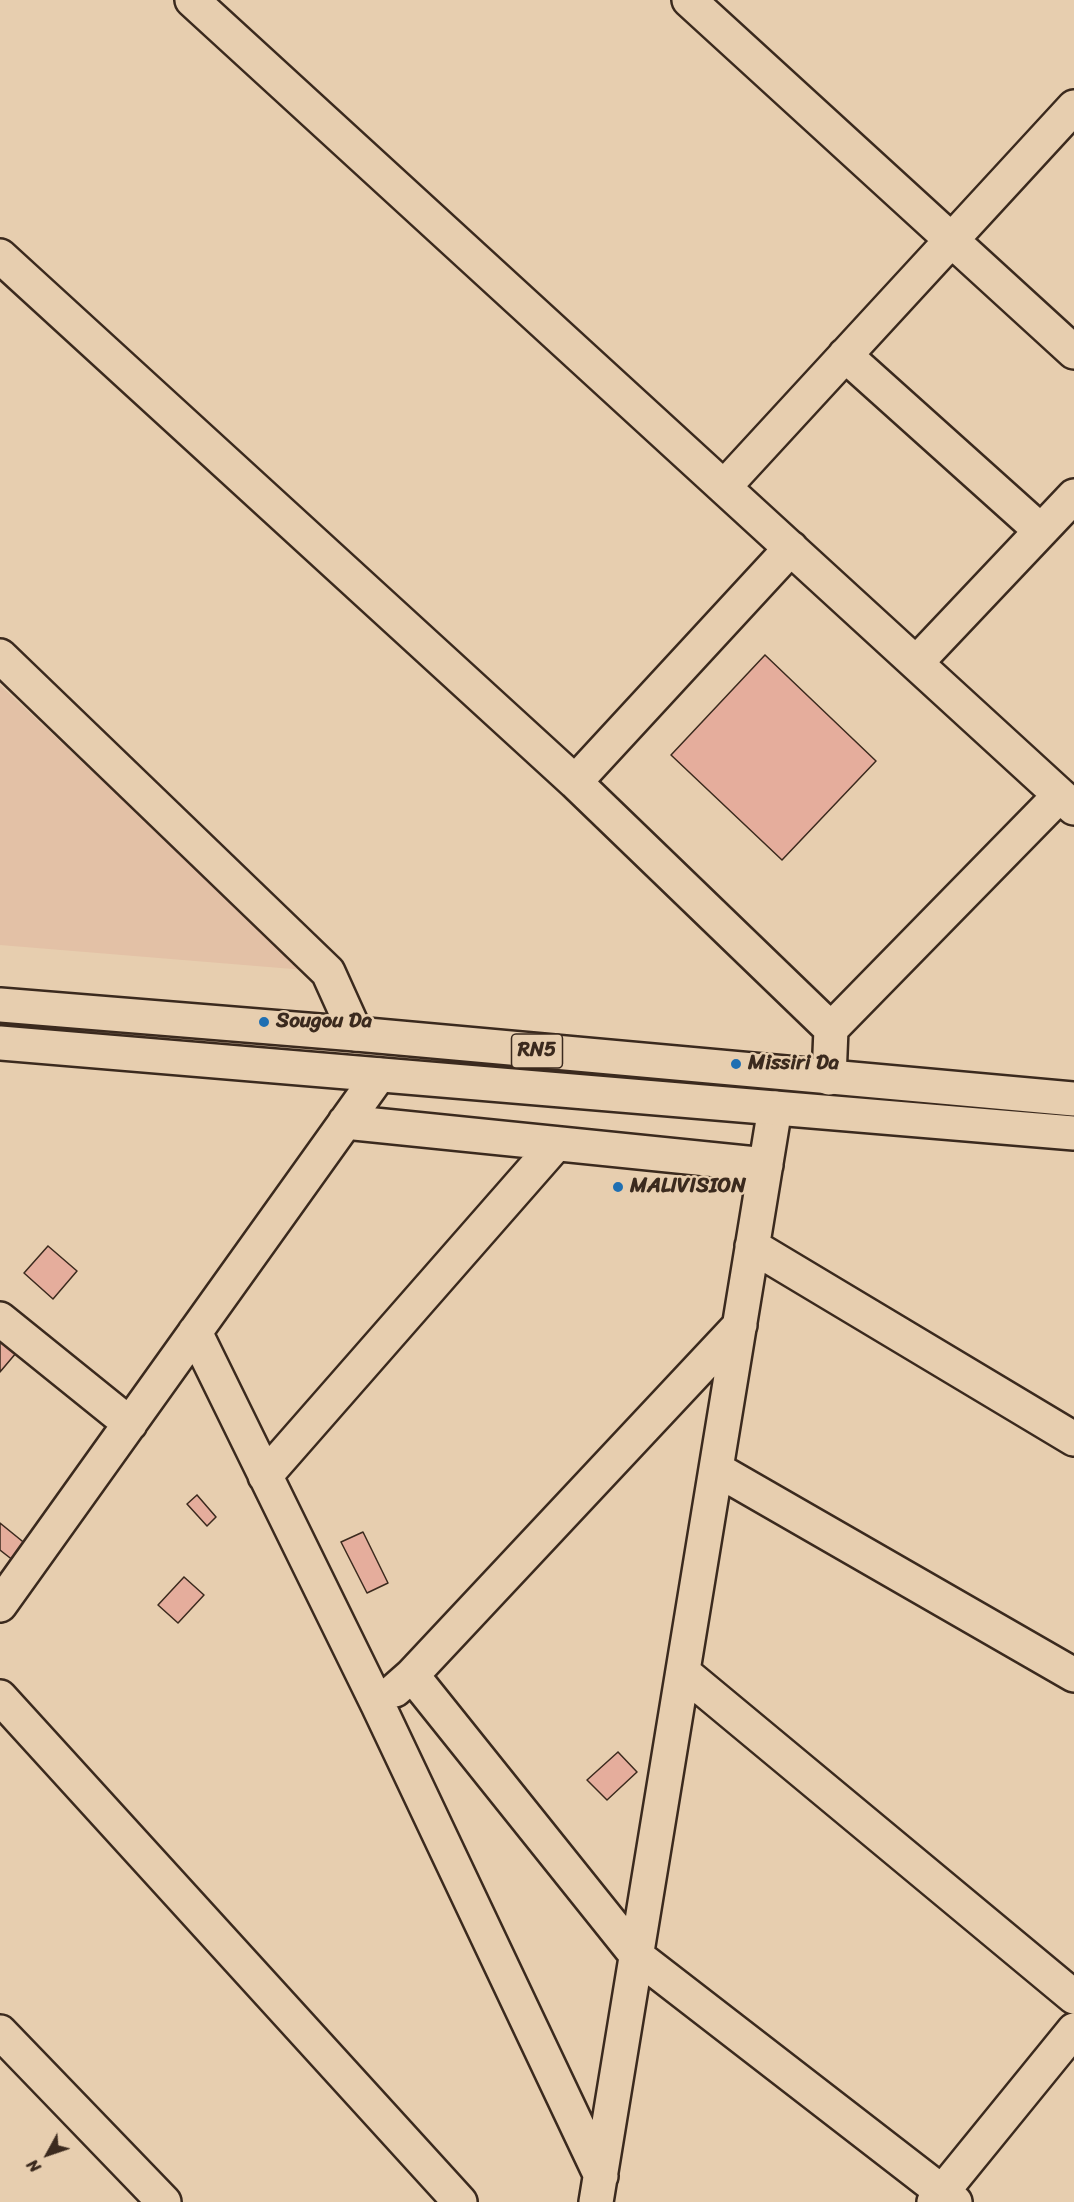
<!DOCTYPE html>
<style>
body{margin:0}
#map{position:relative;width:1074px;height:2202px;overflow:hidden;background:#e7ceaf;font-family:Sriracha,sans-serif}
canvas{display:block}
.north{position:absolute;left:18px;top:2124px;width:60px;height:60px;-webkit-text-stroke:4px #e7ceaf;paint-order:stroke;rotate:230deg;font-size:16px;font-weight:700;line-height:24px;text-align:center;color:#3b2a1e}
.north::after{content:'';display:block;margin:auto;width:21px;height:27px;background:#3b2a1e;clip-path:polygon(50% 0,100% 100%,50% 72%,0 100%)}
</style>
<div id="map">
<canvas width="1074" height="2202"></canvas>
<div class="north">N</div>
</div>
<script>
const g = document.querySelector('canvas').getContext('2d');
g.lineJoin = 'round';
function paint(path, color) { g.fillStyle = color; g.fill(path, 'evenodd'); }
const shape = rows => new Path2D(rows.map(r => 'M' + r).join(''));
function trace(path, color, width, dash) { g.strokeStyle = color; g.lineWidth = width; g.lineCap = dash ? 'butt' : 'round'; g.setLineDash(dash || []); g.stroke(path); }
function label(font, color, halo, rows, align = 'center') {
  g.font = font + ' Sriracha,sans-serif'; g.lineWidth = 5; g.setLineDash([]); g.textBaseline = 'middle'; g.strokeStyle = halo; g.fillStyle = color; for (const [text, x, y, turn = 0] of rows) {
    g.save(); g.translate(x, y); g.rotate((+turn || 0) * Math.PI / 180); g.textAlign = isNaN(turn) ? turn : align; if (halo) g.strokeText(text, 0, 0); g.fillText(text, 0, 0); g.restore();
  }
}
paint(shape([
 [0,685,305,970,0,945]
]), '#e3c1a6');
const building = shape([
 [765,655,876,761,782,860,671,755,765,655],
 [48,1246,77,1271,53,1299,24,1273,48,1246],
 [0,1326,22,1346,0,1372,0,1326],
 [197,1495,216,1517,207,1526,187,1504,197,1495],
 [0,1523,27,1545,14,1561,0,1550,0,1523],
 [363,1532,388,1583,367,1593,341,1542,363,1532],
 [184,1577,204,1595,178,1623,158,1605,184,1577],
 [618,1752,637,1772,607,1800,587,1780,618,1752]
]);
paint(building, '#e5ad9c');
trace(building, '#3b2a1e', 1.5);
const minor = shape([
 [192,0,1074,808],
 [689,0,1074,352],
 [0,256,575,782,831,1029],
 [845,355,1041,531],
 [724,487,1074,107],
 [0,656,328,972,356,1034],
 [916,663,1074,496],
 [575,782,791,548],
 [829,1078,831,1029,1060,795],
 [345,1122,766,1165],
 [752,1246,1074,1439],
 [0,1319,130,1424],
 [195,1332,378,1705,601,2176],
 [716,1469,1074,1675],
 [265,1476,556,1144],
 [0,1605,379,1075],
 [683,1672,1074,1997],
 [412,1675,637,1956,955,2202],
 [395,1690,412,1675,740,1325],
 [0,1697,460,2202],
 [0,2032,164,2202],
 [596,2202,775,1108],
 [934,2202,1074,2030]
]);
const highway = shape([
 [0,1005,356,1034,1074,1099],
 [0,1043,1074,1133]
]);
trace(minor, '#3b2a1e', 38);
trace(highway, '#3b2a1e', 38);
trace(minor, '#e7ceaf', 33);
trace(highway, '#e7ceaf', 33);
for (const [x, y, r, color] of [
 [264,1022,6,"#1f6fb2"],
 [736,1064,6,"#1f6fb2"],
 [618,1187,6,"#1f6fb2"]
]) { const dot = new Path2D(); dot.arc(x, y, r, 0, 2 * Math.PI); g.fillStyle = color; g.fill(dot); trace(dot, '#e7ceaf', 2); }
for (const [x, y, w] of [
 [537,1051,51]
]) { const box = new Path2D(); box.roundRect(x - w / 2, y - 17, w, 34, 4.5); g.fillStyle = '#e7ceaf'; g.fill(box); trace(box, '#3b2a1e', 1.5); }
label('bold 20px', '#3b2a1e', null, [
 ["RN5",537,1051]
]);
label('bold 21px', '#3b2a1e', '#e7ceaf', [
 ["Sougou Da",276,1022],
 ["Missiri Da",748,1064],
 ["MALIVISION",630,1187]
], 'left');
</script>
